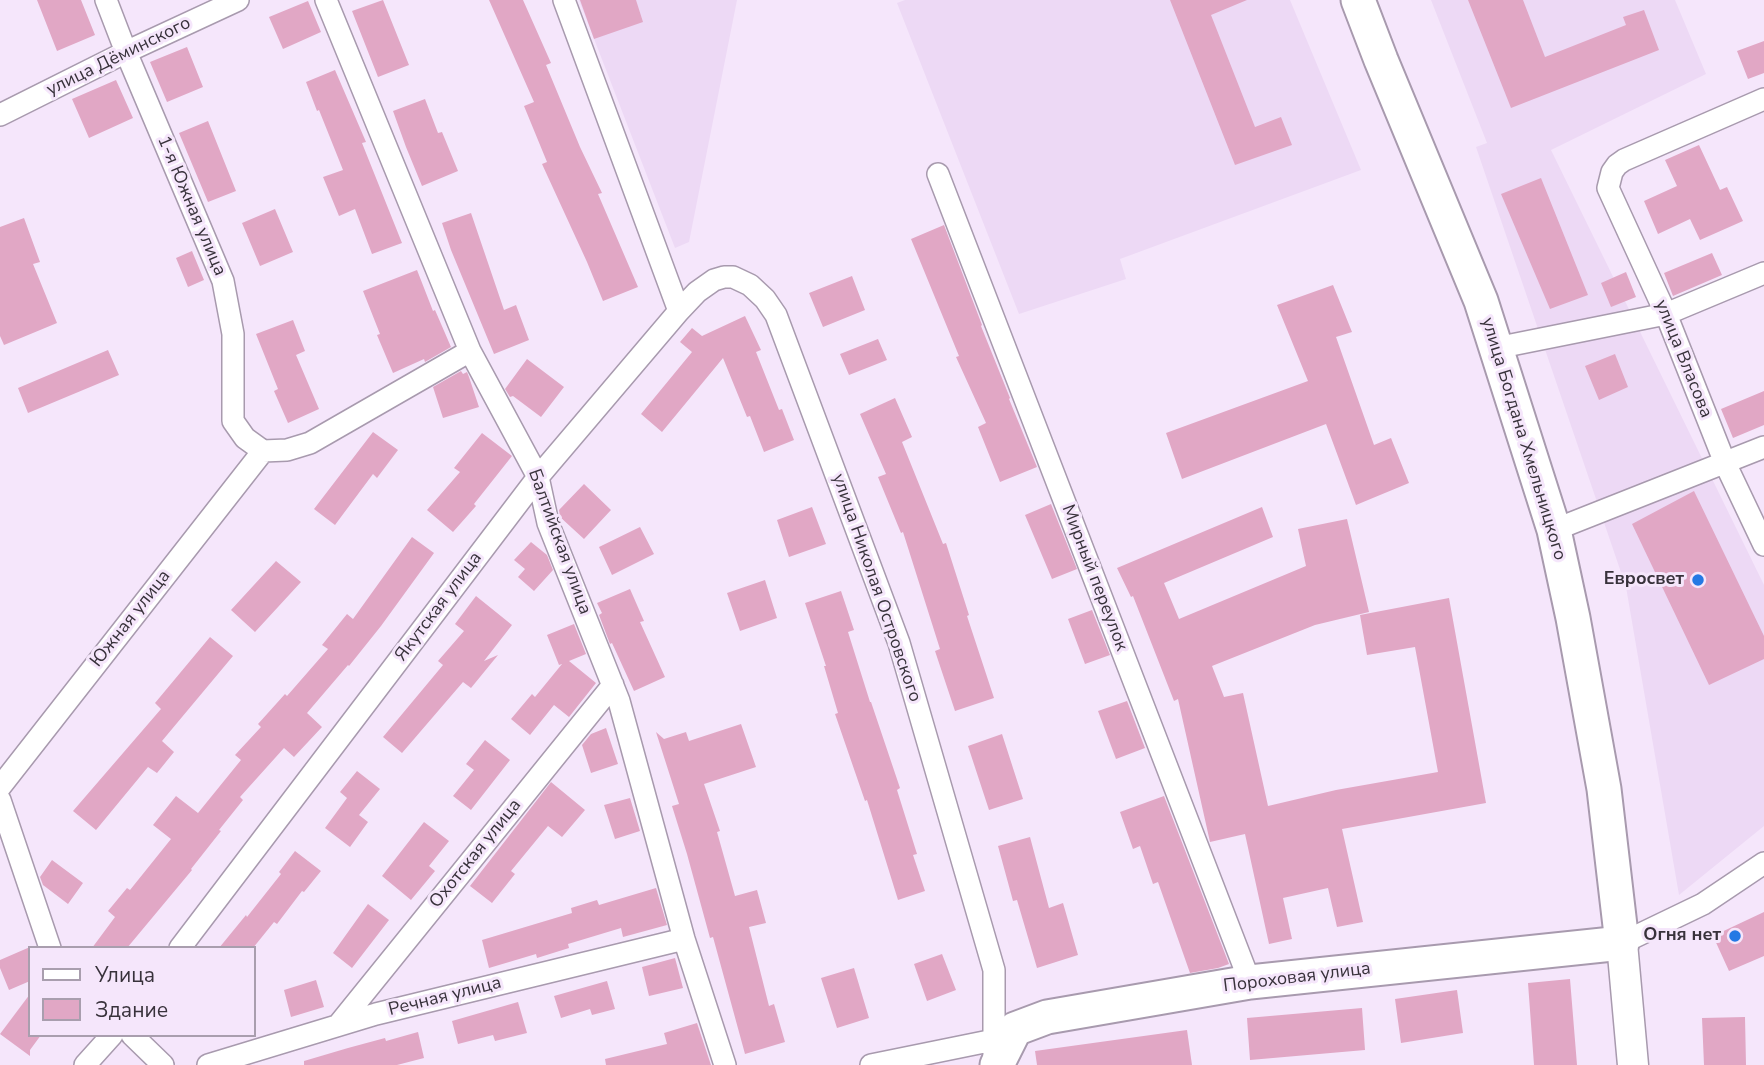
<!DOCTYPE html>
<meta charset="utf-8">
<style>
body{margin:0}
#map{position:relative;width:1764px;height:1065px;overflow:hidden;background:#f5e6fb;font-family:"Nunito Sans",sans-serif}
canvas{display:block}
.legend{position:absolute;left:28px;top:946px;width:228px;height:91px;box-sizing:border-box;background:#f5e6fb;border:2px solid #a99eae;margin:0;padding:9px 12px;list-style:none;font-size:21px;color:#38323b}
.legend li{display:flex;align-items:center;gap:14px;height:35px}
.legend b{width:35px;border:2px solid #a99eae}
</style>
<div id="map">
<canvas width="1764" height="1065"></canvas>
<ul class="legend">
<li><b style="height:9px;background:#fff"></b>Улица</li>
<li><b style="height:19px;background:#e1a7c5"></b>Здание</li>
</ul>
</div>
<script>
const g = document.querySelector('canvas').getContext('2d');
g.lineJoin = 'round';
function paint(path, color) { g.fillStyle = color; g.fill(path, 'evenodd'); }
const shape = rows => new Path2D(rows.map(r => 'M' + r).join(''));
function trace(path, color, width, dash) { g.strokeStyle = color; g.lineWidth = width; g.lineCap = dash ? 'butt' : 'round'; g.setLineDash(dash || []); g.stroke(path); }
function label(font, color, halo, rows, align = 'center') {
  g.font = font + ' "Nunito Sans",sans-serif'; g.lineWidth = 6; g.setLineDash([]); g.textBaseline = 'middle'; g.strokeStyle = halo; g.fillStyle = color; for (const [text, x, y, turn = 0] of rows) {
    g.save(); g.translate(x, y); g.rotate((+turn || 0) * Math.PI / 180); g.textAlign = isNaN(turn) ? turn : align; if (halo) g.strokeText(text, 0, 0); g.fillText(text, 0, 0); g.restore();
  }
}
paint(shape([
 [579,0,737,0,689,242,675,248],
 [905,0,1290,0,1361,170,1120,259,1126,279,1019,314,897,3],
 [1431,0,1675,0,1706,74,1551,150,1764,585,1764,826,1679,895,1626,587,1476,147,1487,143]
]), '#edd9f5');
paint(shape([
 [37,0,81,0,95,35,57,51],
 [383,0,409,65,378,77,352,11],
 [489,0,523,0,551,63,546,65,580,147,602,193,598,194,638,287,603,301,587,262,542,164,547,162,524,106,534,102],
 [580,0,636,0,643,22,594,39],
 [1170,0,1247,0,1211,15,1255,127,1281,117,1292,145,1235,165],
 [1468,0,1523,0,1545,57,1626,25,1623,17,1644,10,1659,50,1511,108],
 [308,1,321,32,283,49,269,17],
 [1764,41,1764,73,1748,79,1737,51],
 [187,47,203,87,167,102,150,62],
 [335,70,366,142,362,143,402,243,372,254,355,209,339,216,323,177,343,170,319,110,317,111,306,82],
 [116,80,133,118,89,138,72,99],
 [425,99,438,133,442,132,458,171,422,186,406,147,393,111],
 [208,121,236,191,208,202,179,133],
 [1699,145,1720,190,1727,187,1743,221,1700,240,1690,219,1658,234,1644,201,1677,186,1665,160],
 [1541,178,1588,295,1550,309,1501,194],
 [275,209,293,252,260,266,242,223],
 [471,213,504,310,516,305,529,340,494,354,451,250,442,223],
 [24,218,40,262,33,264,57,323,4,345,0,336,0,227],
 [944,225,982,325,981,326,1010,398,1009,399,1037,467,1000,482,978,427,986,423,956,357,959,356,911,239],
 [192,251,204,280,188,287,176,258],
 [1712,253,1722,275,1673,296,1664,273],
 [417,270,433,311,435,310,451,347,425,362,424,359,393,373,377,335,380,334,363,291],
 [1626,272,1636,297,1611,307,1601,283],
 [852,276,865,310,823,327,809,293],
 [1333,285,1352,332,1336,337,1374,445,1391,438,1409,483,1356,505,1326,424,1182,479,1166,433,1308,381,1277,305],
 [745,316,761,350,756,352,779,410,782,409,794,440,764,452,750,416,747,417,723,358,662,432,641,414,692,352,680,342,692,328,702,336],
 [293,320,305,351,296,355,319,409,288,423,274,391,278,389,256,334],
 [878,339,887,360,849,375,840,354],
 [108,350,119,375,28,413,18,388],
 [1615,354,1628,387,1599,400,1585,366],
 [527,359,564,387,541,417,513,396,510,397,505,389],
 [461,371,463,374,467,372,469,377,479,407,443,418,433,387],
 [1764,391,1764,425,1733,438,1721,409],
 [895,398,912,437,902,442,943,544,946,543,969,615,967,616,994,698,955,711,935,651,940,649,903,532,901,533,878,477,886,474,860,414],
 [373,432,398,450,377,478,373,474,335,525,314,509],
 [482,433,512,456,474,504,476,506,453,532,427,510,460,472,454,468],
 [584,484,611,510,584,539,560,517,559,510],
 [1694,491,1764,636,1764,659,1709,685,1632,524],
 [1051,504,1077,569,1052,579,1025,515],
 [812,507,826,544,789,557,777,520],
 [1262,507,1273,537,1164,583,1179,619,1306,566,1298,529,1347,519,1369,612,1315,625,1212,666,1224,697,1243,693,1268,806,1336,790,1438,772,1415,647,1367,655,1360,615,1449,598,1486,803,1342,829,1363,922,1337,927,1328,888,1283,898,1292,939,1269,944,1245,834,1210,842,1178,699,1174,701,1133,596,1131,597,1117,568],
 [640,527,654,554,612,575,599,547],
 [412,537,434,553,381,626,349,666,348,665,307,713,322,727,294,757,284,748,240,797,243,800,219,830,221,831,191,869,192,870,127,948,92,948,115,917,108,911,127,888,130,890,171,839,153,825,176,796,198,813,241,760,235,755,261,727,258,724,285,694,287,696,328,649,322,645,347,614,353,619],
 [531,542,547,555,553,570,534,591,518,577,525,569,514,560],
 [276,561,301,582,255,632,231,610],
 [765,580,777,618,740,631,727,593],
 [630,589,644,621,640,622,665,677,634,691,612,643,610,644,599,615,602,613,597,603],
 [841,591,854,630,848,632,870,702,871,702,900,788,897,790,917,854,913,855,925,891,898,900,867,800,865,801,835,714,838,713,824,666,826,666,805,603],
 [476,596,512,625,484,661,498,655,471,688,463,682,402,753,383,737,443,665,438,661,464,631,455,624],
 [1092,610,1110,655,1085,664,1068,619],
 [574,624,586,654,569,661,596,683,569,717,554,705,530,735,511,719,532,694,535,697,562,664,559,665,547,635],
 [210,637,233,656,162,741,174,752,157,773,148,767,96,830,73,811,161,709,155,703],
 [1127,701,1145,748,1116,759,1098,711],
 [741,724,756,767,704,784,720,831,717,832,735,896,757,890,766,923,749,927,769,1006,774,1004,785,1042,745,1054,713,937,710,938,687,854,672,806,679,804,656,732,664,739,686,732,689,741],
 [606,728,618,764,591,773,582,745,591,734],
 [1002,734,1023,799,989,810,968,746],
 [485,740,510,760,471,810,453,796,474,770,466,764],
 [357,771,380,789,359,815,368,822,350,847,325,828,347,798,340,792],
 [551,782,585,810,562,837,548,826,511,871,515,874,492,903,470,886],
 [1164,796,1229,964,1218,968,1190,973,1158,882,1153,884,1140,846,1133,849,1120,812],
 [630,798,640,831,615,839,604,805],
 [424,822,449,841,429,866,435,871,411,900,382,876],
 [1030,837,1049,908,1063,903,1078,955,1037,968,1017,900,1013,901,998,846],
 [295,851,321,871,304,892,302,891,277,924,274,922,253,948,219,948,246,915,247,917,281,874,279,872],
 [52,860,83,883,68,904,43,885,40,877],
 [656,888,667,925,623,937,621,928,568,944,569,948,537,958,536,954,489,968,482,940,572,913,571,908,597,900,599,905],
 [368,904,389,920,352,968,333,953],
 [1764,912,1764,956,1729,971,1713,936],
 [30,947,30,981,9,990,0,968,0,960],
 [942,954,956,990,927,1001,914,964],
 [675,958,683,988,649,996,642,967],
 [854,968,869,1018,837,1028,821,978],
 [1570,979,1577,1065,1534,1065,1528,983],
 [316,980,324,1007,291,1017,284,990],
 [607,981,615,1009,592,1015,590,1009,561,1018,554,996],
 [1457,990,1463,1033,1401,1043,1395,999],
 [30,994,30,1035,41,1035,30,1050,30,1056,0,1034],
 [518,1002,527,1033,495,1041,493,1035,458,1044,452,1021],
 [1362,1008,1365,1050,1250,1060,1247,1018],
 [1745,1017,1746,1065,1704,1065,1702,1018],
 [697,1023,711,1065,606,1065,605,1059,667,1044,664,1033],
 [1187,1030,1192,1065,1037,1065,1035,1051],
 [418,1032,424,1058,397,1065,304,1065,304,1061,348,1048,385,1038,386,1041]
]), '#e1a7c5');
const street = shape([
 [106,0,126,52,223,281,233,334,233,421,245,438,263,451],
 [326,0,470,351,538,477,548,523,619,701,684,939,725,1065],
 [564,0,679,311],
 [1764,99,1624,160,1617,165,1612,172,1608,188,1666,314,1725,463,1764,545],
 [0,115,126,52,238,0],
 [938,174,1250,982],
 [1496,348,1666,314,1764,273],
 [263,451,287,450,310,443,470,351],
 [1554,530,1764,447],
 [0,787,263,451],
 [0,800,50,948],
 [1622,943,1703,904,1764,863],
 [180,948,538,477,679,311,697,292,714,280,724,277,733,277,750,285,765,299,776,315,899,643,994,970,994,1063],
 [339,1024,613,685],
 [132,1035,163,1065],
 [85,1065,112,1035],
 [208,1065,376,1014,684,939],
 [871,1065,994,1040]
]);
const secondary = shape([
 [1622,943,1633,1065]
]);
const primary = shape([
 [997,1065,1015,1029,1047,1017,1250,982,1622,943,1604,789,1573,618,1554,530,1481,301,1381,60,1358,0]
]);
trace(street, '#a89aae', 24);
trace(secondary, '#a89aae', 33);
trace(primary, '#a89aae', 37);
trace(street, '#fff', 21);
trace(secondary, '#fff', 30);
trace(primary, '#fff', 33);
for (const [x, y, r, color] of [
 [1698,580,7,"#2479e4"],
 [1735,936,7,"#2479e4"]
]) { const dot = new Path2D(); dot.arc(x, y, r, 0, 2 * Math.PI); g.fillStyle = color; g.fill(dot); trace(dot, '#f5e6fb', 2.5); }
label('18px', '#38323b', '#f5e6fb', [
 ["улица Дёминского",119,57,-26],
 ["1-я Южная улица",191,206,67],
 ["улица Власова",1683,359,68],
 ["улица Богдана Хмельницкого",1523,439,73],
 ["Балтийская улица",559,542,70],
 ["Мирный переулок",1094,578,69],
 ["улица Николая Островского",876,588,71],
 ["Якутская улица",439,607,-53],
 ["Южная улица",131,619,-52],
 ["Охотская улица",476,854,-51],
 ["Пороховая улица",1297,978,-7],
 ["Речная улица",445,997,-14]
]);
label('bold 18px', '#38323b', '#f5e6fb', [
 ["Евросвет",1684,580],
 ["Огня нет",1721,936]
], 'right');
</script>
